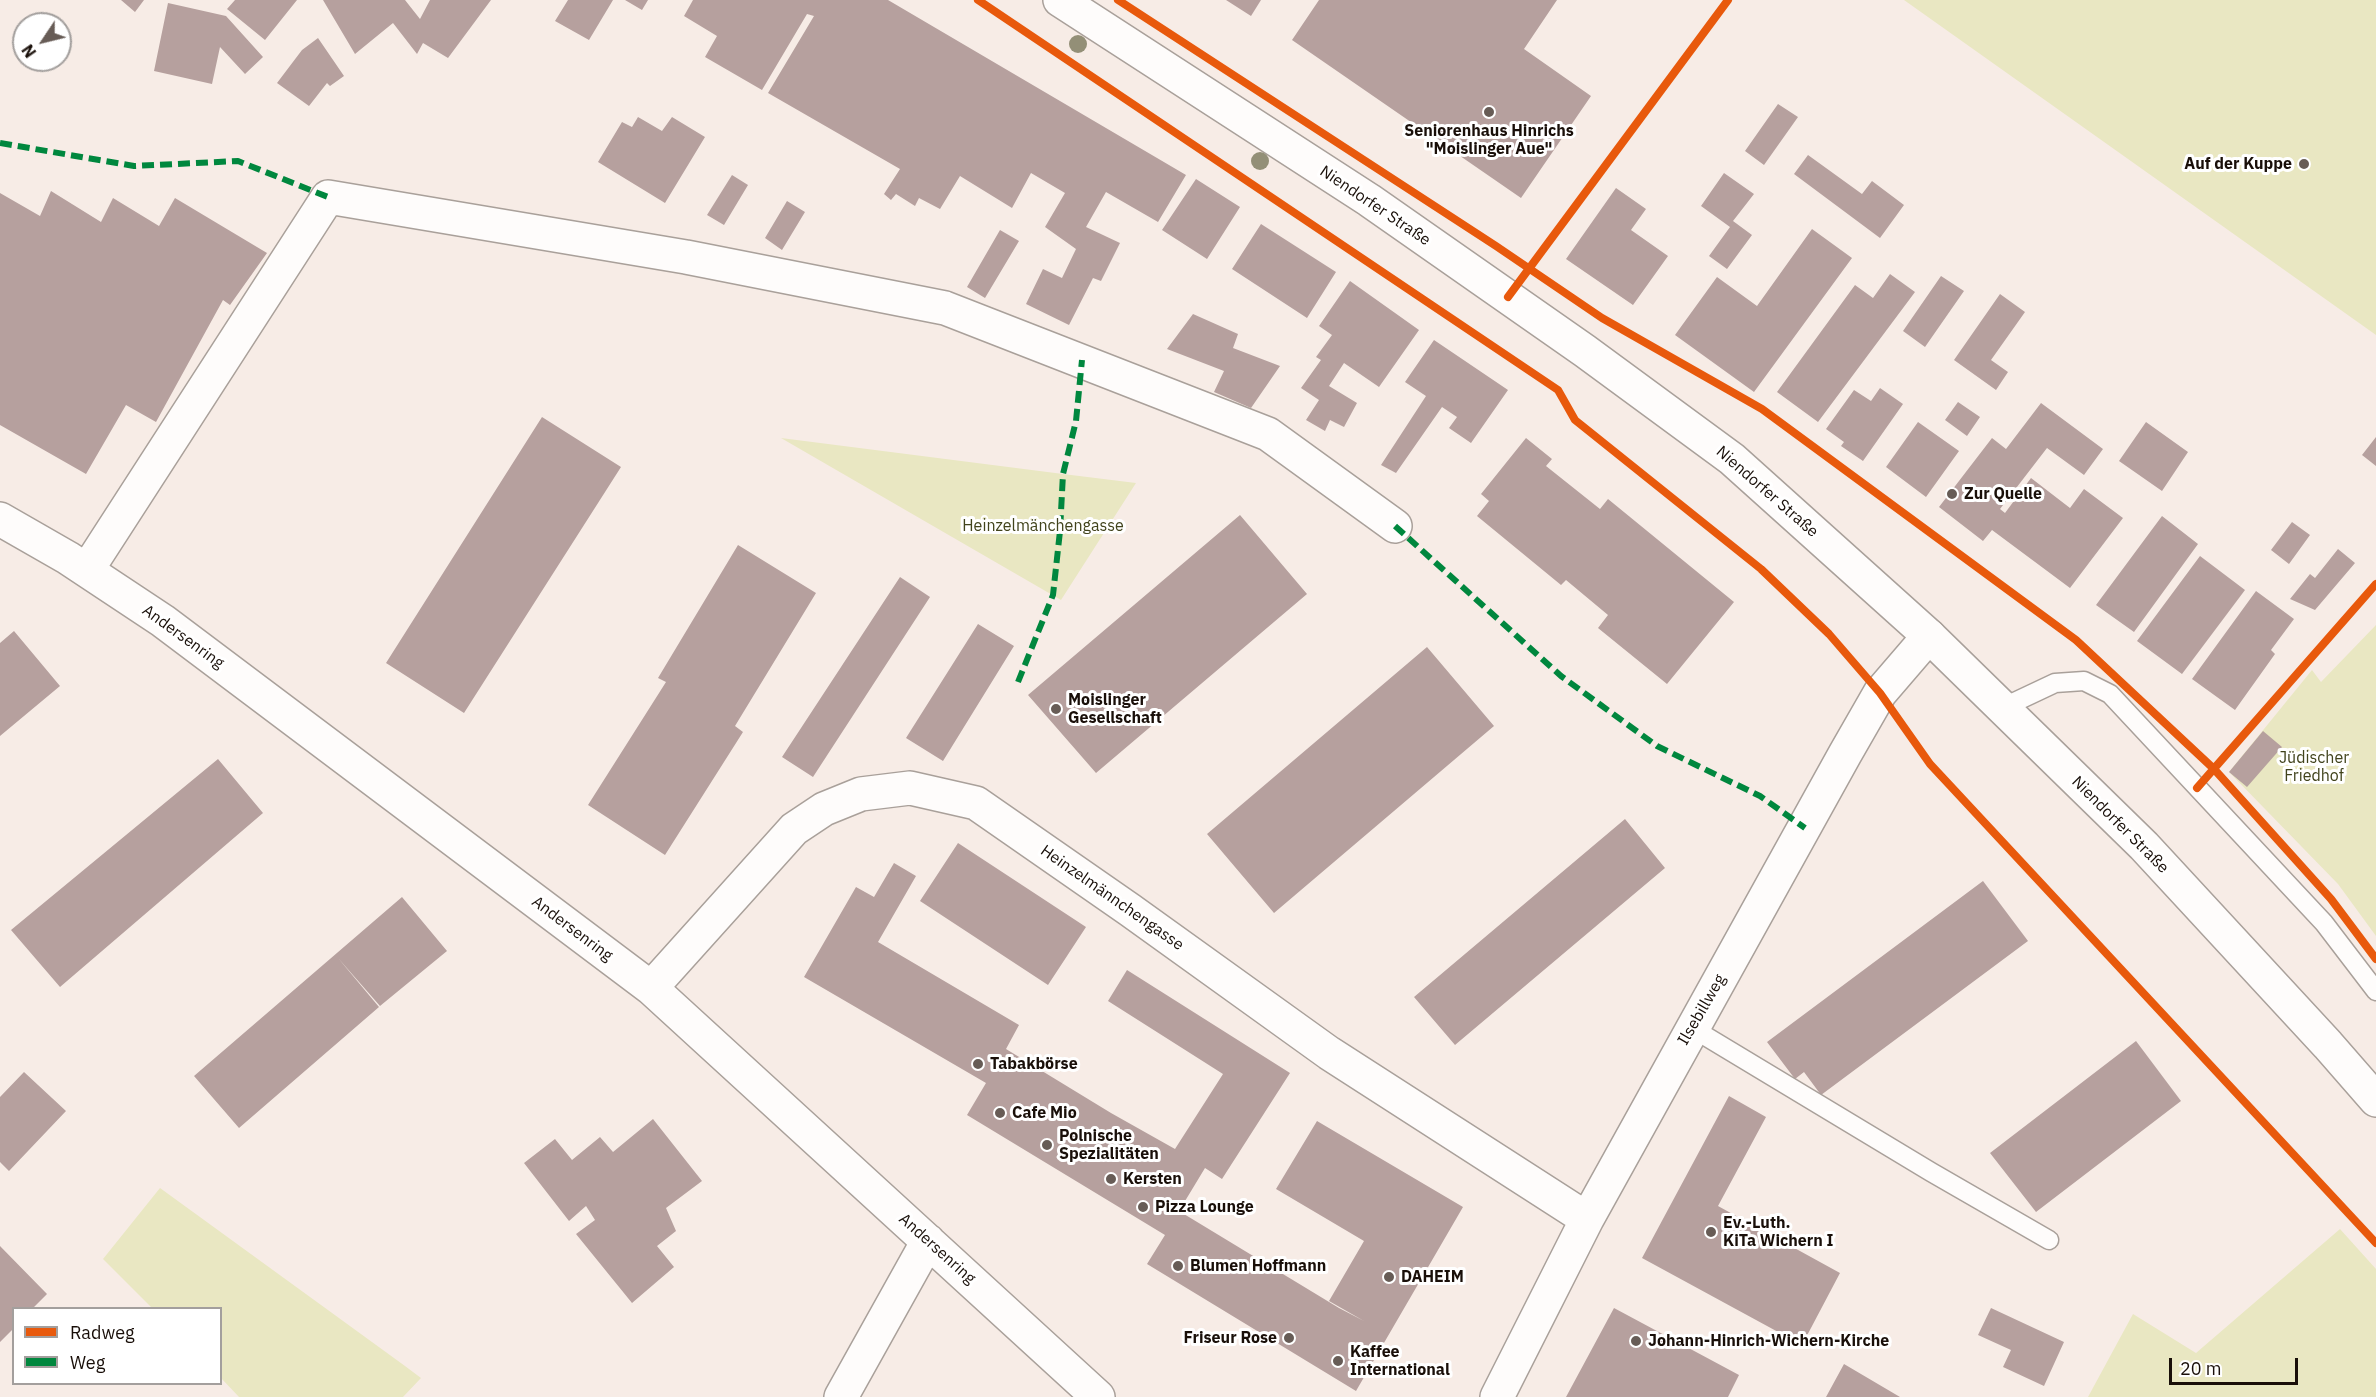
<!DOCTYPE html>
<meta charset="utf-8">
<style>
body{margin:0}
#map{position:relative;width:2376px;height:1397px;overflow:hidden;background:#f7ece6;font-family:"IBM Plex Sans",sans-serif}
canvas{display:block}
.legend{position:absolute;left:12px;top:1307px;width:210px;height:78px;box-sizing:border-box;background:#fff;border:2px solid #a39f9d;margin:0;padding:8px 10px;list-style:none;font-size:18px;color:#190f09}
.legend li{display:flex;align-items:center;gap:12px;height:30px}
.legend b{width:30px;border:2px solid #a39f9d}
.north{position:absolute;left:12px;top:12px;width:60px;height:60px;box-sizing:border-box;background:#fff;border:2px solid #a39f9d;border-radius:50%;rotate:235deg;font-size:16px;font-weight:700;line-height:24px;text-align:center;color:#190f09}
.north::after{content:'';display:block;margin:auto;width:21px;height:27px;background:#675c56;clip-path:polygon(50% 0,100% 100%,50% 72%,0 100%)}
.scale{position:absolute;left:2169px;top:1358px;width:129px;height:27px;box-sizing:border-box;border:3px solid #190f09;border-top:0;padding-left:8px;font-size:18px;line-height:21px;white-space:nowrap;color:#190f09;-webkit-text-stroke:4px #fff;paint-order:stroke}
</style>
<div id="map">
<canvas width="2376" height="1397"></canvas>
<ul class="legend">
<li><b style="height:8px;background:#e8590c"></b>Radweg</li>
<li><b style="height:8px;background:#00873e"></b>Weg</li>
</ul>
<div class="north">N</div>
<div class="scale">20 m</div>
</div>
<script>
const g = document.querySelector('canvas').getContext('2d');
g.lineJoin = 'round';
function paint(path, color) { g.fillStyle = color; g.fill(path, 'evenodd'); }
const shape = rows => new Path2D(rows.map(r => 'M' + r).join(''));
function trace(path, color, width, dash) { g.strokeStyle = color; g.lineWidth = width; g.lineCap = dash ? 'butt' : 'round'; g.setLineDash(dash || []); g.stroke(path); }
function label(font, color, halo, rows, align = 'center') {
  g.font = font + ' "IBM Plex Sans",sans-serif'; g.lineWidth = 6; g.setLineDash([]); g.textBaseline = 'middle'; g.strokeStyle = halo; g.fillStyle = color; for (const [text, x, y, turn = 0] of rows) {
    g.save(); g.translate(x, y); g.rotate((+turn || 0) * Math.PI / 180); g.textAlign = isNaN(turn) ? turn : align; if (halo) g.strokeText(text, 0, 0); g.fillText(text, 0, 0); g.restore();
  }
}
paint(shape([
 [1904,0,2376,0,2376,335],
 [781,438,1063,474,1136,483,1061,600],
 [2376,625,2376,936,2338,884,2229,772,2312,670,2321,682],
 [160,1188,405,1366,421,1378,403,1397,239,1397,221,1378,220,1308,152,1308,103,1259],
 [2340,1229,2376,1269,2376,1397,2088,1397,2133,1314,2196,1353]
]), '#e9e7c2');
paint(shape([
 [121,0,144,0,135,12],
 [235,0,297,0,265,40,227,9],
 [323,0,405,0,420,19,430,0,491,0,448,58,423,43,417,54,393,23,355,54],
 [568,0,613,0,589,40,555,21],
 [625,0,648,0,642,10],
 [693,0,888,0,1186,175,1158,222,1106,192,1086,227,1120,243,1101,281,1093,278,1069,325,1026,304,1043,269,1062,278,1076,249,1045,227,1065,193,1031,173,1012,208,960,176,940,209,919,198,915,206,896,194,891,200,884,194,900,169,768,93,814,16,807,14,762,90,705,57,717,36,684,16],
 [1226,0,1261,0,1251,16],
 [1319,0,1557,0,1524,49,1591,96,1521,198,1292,40],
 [168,3,226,16,263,57,245,74,220,47,212,84,154,71],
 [318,38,344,76,330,86,327,83,309,106,277,83,302,50],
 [1778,104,1798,117,1764,165,1745,151],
 [638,117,662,131,672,117,705,137,665,203,598,162,622,122,632,127],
 [1808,155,1862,194,1872,181,1904,205,1880,238,1794,174],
 [1724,173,1754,194,1733,221,1752,235,1727,269,1709,256,1730,227,1701,206],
 [732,175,748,185,724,225,707,215],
 [1196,179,1240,207,1207,259,1162,230],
 [1616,188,1646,209,1631,230,1668,256,1633,305,1566,259],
 [51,191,101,222,113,198,159,226,175,198,267,253,230,305,223,300,156,422,126,405,86,474,0,425,0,193,40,216],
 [787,201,805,212,782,250,765,238],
 [1261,224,1336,272,1307,318,1232,269],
 [1812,229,1852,258,1754,392,1675,335,1717,277,1757,306],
 [1000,230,1019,241,985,298,967,287],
 [1890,274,1915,292,1818,422,1777,392,1855,285,1873,298],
 [1941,276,1964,291,1925,347,1903,331],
 [1350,281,1419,330,1379,387,1344,363,1329,386,1357,403,1344,427,1330,420,1325,431,1306,420,1319,400,1301,388,1321,360,1316,357,1332,335,1319,326],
 [2000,294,2025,312,1991,360,2008,372,1996,390,1954,360],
 [1193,314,1238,334,1233,348,1280,366,1251,408,1214,392,1224,371,1167,349],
 [1434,340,1508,390,1471,443,1449,428,1457,417,1442,407,1396,473,1381,465,1426,396,1405,382],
 [1880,388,1903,404,1863,461,1841,446,1844,442,1826,429,1854,390,1871,401],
 [1958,402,1980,417,1967,436,1945,420],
 [2041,403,2103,449,2084,475,2047,448,2000,509,2005,513,2031,478,2070,508,2084,489,2123,518,2070,588,1992,530,1983,541,1939,507,1992,438,2006,449],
 [542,417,621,467,464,713,386,663],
 [1918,422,1959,451,1926,497,1886,467],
 [2146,422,2188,452,2162,491,2119,461],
 [2376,437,2376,466,2362,455],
 [1526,438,1552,459,1546,466,1600,509,1608,499,1734,602,1667,684,1598,628,1608,615,1566,580,1561,585,1477,516,1489,501,1481,494],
 [1240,515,1307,594,1096,773,1028,695],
 [2162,516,2198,544,2134,632,2096,605],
 [2292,522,2310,535,2289,564,2271,550],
 [738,545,816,593,735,726,743,732,665,855,588,805,666,682,658,678],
 [2338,549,2355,563,2315,610,2290,599,2310,574,2315,578],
 [2200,556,2245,590,2182,674,2137,641],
 [900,577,930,597,813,777,782,757],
 [2256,591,2294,619,2271,650,2275,654,2235,710,2192,679],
 [978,624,1014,646,943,761,906,738],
 [14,631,60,686,0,736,0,643],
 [1427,647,1494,726,1274,913,1207,834],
 [2263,731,2282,747,2247,787,2229,772],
 [218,759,263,813,60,987,11,930],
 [1625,819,1665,868,1455,1045,1414,997],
 [958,843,1086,927,1048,985,920,901],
 [894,863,916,876,878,942,1019,1025,1006,1049,1111,1113,1175,1149,1223,1074,1108,1001,1127,970,1290,1073,1222,1179,1205,1168,1179,1211,1339,1308,1364,1321,1329,1301,1364,1241,1276,1189,1317,1121,1463,1207,1356,1391,1147,1264,1165,1235,967,1115,986,1083,804,977,856,887,874,897],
 [1983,881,2028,941,1821,1095,1804,1072,1795,1079,1767,1042],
 [402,897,447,951,380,1006,338,958,379,1007,239,1128,194,1076],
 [2136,1041,2181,1101,2036,1212,1990,1153],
 [24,1072,66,1111,9,1171,0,1162,0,1097],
 [1729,1096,1766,1117,1718,1206,1840,1273,1802,1345,1642,1258],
 [653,1119,702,1181,666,1208,676,1231,657,1246,674,1267,632,1303,576,1234,595,1220,586,1206,569,1221,524,1163,555,1139,572,1160,600,1137,613,1152],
 [0,1246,47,1294,33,1308,14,1308,14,1328,0,1342],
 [1614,1308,1739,1375,1728,1397,1566,1397],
 [1991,1308,2064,1342,2044,1386,2003,1367,2011,1350,1978,1335],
 [1844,1364,1900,1397,1826,1397]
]), '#b6a09e');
const lane = shape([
 [2002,708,2055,683,2084,681,2110,694,2324,923,2376,991],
 [1692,1028,1931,1172,2049,1240]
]);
const street = shape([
 [0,519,68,558,163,621,651,988,1098,1397],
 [87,570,328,197,686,257,945,308,1268,434,1395,526],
 [651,988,794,829,824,809,861,794,910,788,976,803,1130,910,1329,1053,1587,1219],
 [841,1397,928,1241],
 [1497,1397,1587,1219,1845,754,1880,693,1929,636]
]);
const secondary = shape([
 [1060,0,1369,200,1585,351,1732,459,1929,636,2144,846,2328,1045,2376,1100]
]);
trace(lane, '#a9a09a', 21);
trace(street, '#a9a09a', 36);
trace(secondary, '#a9a09a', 36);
trace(lane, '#fefcfb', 18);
trace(street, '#fefcfb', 33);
trace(secondary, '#fefcfb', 33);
trace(shape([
 [0,143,134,166,238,161,328,197],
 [1395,526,1561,676,1657,746,1760,796,1805,828],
 [1018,682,1053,595,1060,531,1063,474,1076,421,1082,360]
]), '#00873e', 6, [12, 6]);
trace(shape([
 [978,0,1558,390,1575,420,1761,569,1829,634,1880,693,1930,764,2376,1243],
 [1118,0,1496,246,1602,318,1762,409,2076,640,2214,769,2331,899,2376,959],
 [1508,297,1728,0],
 [2197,788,2376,584]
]), '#e8590c', 8);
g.fillStyle = '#938f77';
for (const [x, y] of [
 [1078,44],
 [1260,161]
]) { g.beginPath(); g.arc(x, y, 9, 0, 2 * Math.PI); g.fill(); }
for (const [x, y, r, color] of [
 [1489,112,6,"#675c56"],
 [2304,164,6,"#675c56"],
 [1952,494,6,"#675c56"],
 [1056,709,6,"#675c56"],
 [978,1064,6,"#675c56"],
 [1000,1113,6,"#675c56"],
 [1047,1145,6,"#675c56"],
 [1111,1179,6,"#675c56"],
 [1143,1207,6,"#675c56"],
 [1711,1232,6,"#675c56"],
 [1178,1266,6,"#675c56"],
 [1389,1277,6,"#675c56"],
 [1289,1338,6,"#675c56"],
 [1636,1341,6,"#675c56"],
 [1338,1361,6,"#675c56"]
]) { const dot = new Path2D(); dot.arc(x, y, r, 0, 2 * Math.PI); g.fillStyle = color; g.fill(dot); trace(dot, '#fff', 2); }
label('bold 16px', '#190f09', '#fff', [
 ["Seniorenhaus Hinrichs",1489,131,"center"],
 ["\"Moislinger Aue\"",1489,149,"center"],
 ["Auf der Kuppe",2292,164,"right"],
 ["Zur Quelle",1964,494],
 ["Moislinger",1068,700],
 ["Gesellschaft",1068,718],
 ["Tabakbörse",990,1064],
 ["Cafe Mio",1012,1113],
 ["Polnische",1059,1136],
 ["Spezialitäten",1059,1154],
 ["Kersten",1123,1179],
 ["Pizza Lounge",1155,1207],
 ["Ev.-Luth.",1723,1223],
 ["KiTa Wichern I",1723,1241],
 ["Blumen Hoffmann",1190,1266],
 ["DAHEIM",1401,1277],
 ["Friseur Rose",1277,1338,"right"],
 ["Johann-Hinrich-Wichern-Kirche",1648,1341],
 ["Kaffee",1350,1352],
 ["International",1350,1370]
], 'left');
label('16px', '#190f09', '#fff', [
 ["Niendorfer Straße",1375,206,34],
 ["Niendorfer Straße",1767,492,41],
 ["Andersenring",183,637,36],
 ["Niendorfer Straße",2120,825,45],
 ["Heinzelmännchengasse",1112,898,35],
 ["Andersenring",572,929,37],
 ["Ilsebillweg",1702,1010,-60],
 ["Andersenring",937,1249,42]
]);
label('16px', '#41431c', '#fff', [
 ["Heinzelmänchengasse",1043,526],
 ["Jüdischer",2314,758],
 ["Friedhof",2314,776]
]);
</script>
